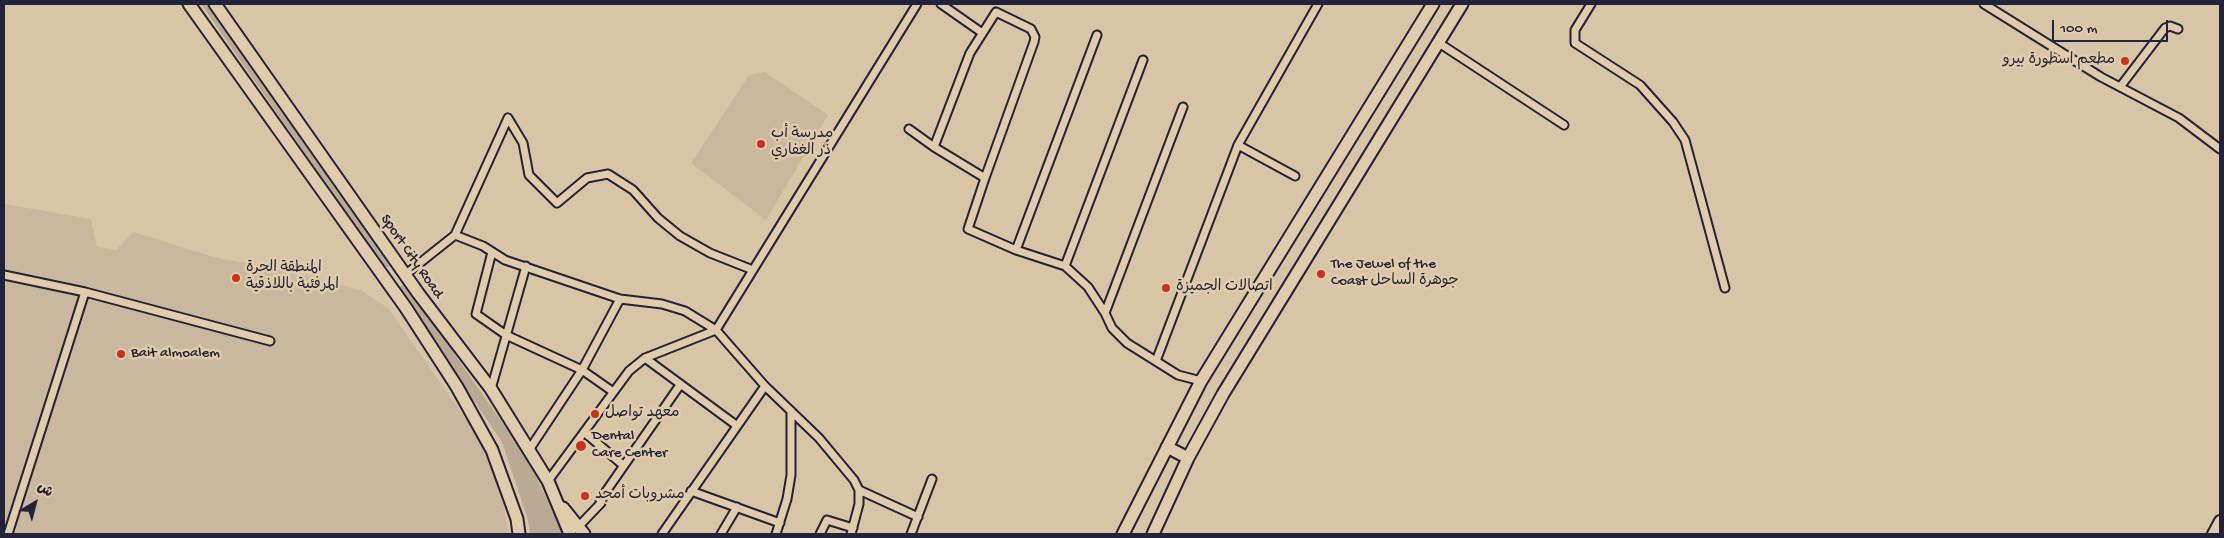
<!DOCTYPE html>
<meta charset="utf-8">
<style>
body{margin:0}
#map{position:relative;width:2224px;height:538px;overflow:hidden;background:#d8c5a6;font-family:"Gochi Hand","Playpen Sans Arabic",sans-serif}
canvas{display:block}
.frame{position:absolute;inset:0;border:5px solid #22223b;pointer-events:none}
.north{position:absolute;left:10px;top:478px;width:50px;height:50px;-webkit-text-stroke:4px #e0ccaa;paint-order:stroke;rotate:37deg;font-size:14px;font-weight:700;line-height:20px;text-align:center;color:#22223b}
.north::after{content:'';display:block;margin:auto;width:18px;height:22px;background:#22223b;clip-path:polygon(50% 0,100% 100%,50% 72%,0 100%)}
.scale{position:absolute;left:2052px;top:20px;width:116px;height:22px;box-sizing:border-box;border:2px solid #22223b;border-top:0;padding-left:6px;font-size:15px;line-height:18px;white-space:nowrap;color:#22223b;-webkit-text-stroke:4px #e0ccaa;paint-order:stroke}
</style>
<div id="map">
<canvas width="2224" height="538"></canvas>
<div class="frame"></div>
<div class="north">ش</div>
<div class="scale">100 m</div>
</div>
<script>
const g = document.querySelector('canvas').getContext('2d');
g.lineJoin = 'round';
function paint(path, color) { g.fillStyle = color; g.fill(path, 'evenodd'); }
const shape = rows => new Path2D(rows.map(r => 'M' + r).join(''));
function trace(path, color, width, dash) { g.strokeStyle = color; g.lineWidth = width; g.lineCap = dash ? 'butt' : 'round'; g.setLineDash(dash || []); g.stroke(path); }
function label(font, color, halo, rows, align = 'center') {
  g.font = font + ' "Gochi Hand","Playpen Sans Arabic",sans-serif'; g.lineWidth = 5; g.setLineDash([]); g.textBaseline = 'middle'; g.strokeStyle = halo; g.fillStyle = color; for (const [text, x, y, turn = 0] of rows) {
    g.save(); g.translate(x, y); g.rotate((+turn || 0) * Math.PI / 180); g.textAlign = isNaN(turn) ? turn : align; if (halo) g.strokeText(text, 0, 0); g.fillText(text, 0, 0); g.restore();
  }
}
paint(shape([
 [765,72,828,115,766,220,691,163,749,75],
 [4,204,91,219,97,247,116,250,134,232,213,257,301,274,362,291,388,308,487,449,504,507,508,534,4,534]
]), '#c9b89d');
paint(shape([
 [201,4,209,4,391,262,389,267,384,267],
 [403,284,408,287,510,434,534,472,563,534,530,534,528,520,502,442,400,292,399,288]
]), '#baaa94');
const street = shape([
 [941,4,981,32],
 [1591,4,1575,30,1575,43,1640,85,1673,122,1685,140,1725,288],
 [1984,4,2101,77,2179,118,2220,149],
 [1439,43,1564,125],
 [2120,87,2165,28,2170,26,2178,29],
 [508,118,523,143,529,175,557,203,587,178,608,174,633,190,658,218,680,236,710,253,753,270],
 [909,129,934,147,985,178,968,229,1016,250,1065,266,1088,287,1105,313,1112,328,1127,343,1178,375,1201,381],
 [1238,145,1295,176],
 [934,147,970,53,996,12,1031,29,1035,37,1034,42,985,178],
 [455,235,483,246,505,260,620,299,662,304,685,311,716,330,765,386,819,438,854,480,859,490,859,504,851,534],
 [1016,250,1097,35],
 [492,252,476,314,506,335,582,370,612,391],
 [1065,266,1143,60],
 [406,274,455,235,508,118],
 [4,275,85,292,270,341],
 [1105,313,1183,107],
 [645,358,736,425],
 [1156,361,1238,145,1318,4],
 [491,389,526,266],
 [584,432,623,465],
 [529,450,582,370,620,299],
 [548,481,629,371,645,358,716,330,917,4],
 [859,490,918,517],
 [691,491,780,523],
 [578,527,601,503,600,500,680,385],
 [8,534,85,292],
 [662,534,765,386],
 [721,534,737,507],
 [776,534,787,499,791,475,791,411],
 [820,534,827,520,853,528],
 [911,534,932,479]
]);
const secondary = shape([
 [2213,534,2220,521]
]);
const primary = shape([
 [189,4,406,308,457,387,492,450,517,519,519,534],
 [215,4,418,293,491,389,548,481,570,534],
 [1167,447,1188,458],
 [563,508,584,534],
 [1123,534,1201,381,1433,4],
 [1153,534,1188,458,1223,394,1462,4]
]);
trace(street, '#22223b', 11);
trace(secondary, '#22223b', 14);
trace(primary, '#22223b', 15);
trace(street, '#e0ccaa', 7);
trace(secondary, '#e0ccaa', 10);
trace(primary, '#e0ccaa', 11);
for (const [x, y, r, color] of [
 [2125,61,5,"#c8321e"],
 [761,144,5,"#c8321e"],
 [1321,274,5,"#c8321e"],
 [236,278,5,"#c8321e"],
 [1166,288,5,"#c8321e"],
 [121,354,5,"#c8321e"],
 [595,414,5,"#c8321e"],
 [581,446,6,"#c8321e"],
 [585,496,5,"#c8321e"]
]) { const dot = new Path2D(); dot.arc(x, y, r, 0, 2 * Math.PI); g.fillStyle = color; g.fill(dot); trace(dot, '#e0ccaa', 2); }
label('15px', '#22223b', '#e0ccaa', [
 ["مطعم اسطورة بيرو",2115,61,"right"],
 ["مدرسة أب",771,135],
 ["ذر الغفاري",771,152],
 ["The Jewel of the",1331,265],
 ["Coast جوهرة الساحل",1331,282],
 ["المنطقة الحرة",246,269],
 ["المرفئية باللاذقية",246,286],
 ["اتصالات الجميزة",1176,288],
 ["Bait almoalem",131,354],
 ["معهد تواصل",605,414],
 ["Dental",592,437],
 ["Care Center",592,454],
 ["مشروبات أمجد",595,496]
], 'left');
label('15px', '#22223b', '#e0ccaa', [
 ["Sport City Road",411,257,55]
]);
</script>
